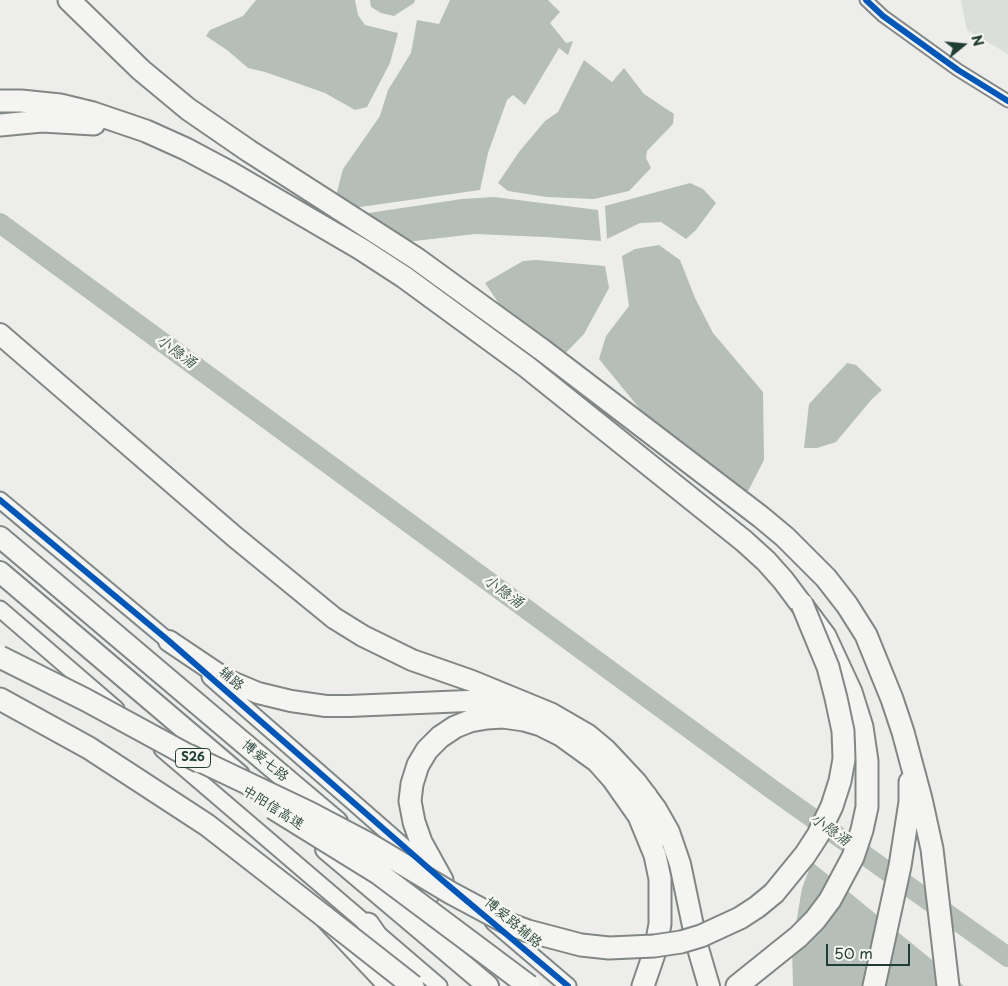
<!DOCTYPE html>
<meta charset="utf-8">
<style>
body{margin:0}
#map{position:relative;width:1008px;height:986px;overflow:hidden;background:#edeeeb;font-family:"Playpen Sans",sans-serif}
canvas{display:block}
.north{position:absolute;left:938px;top:20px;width:50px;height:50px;-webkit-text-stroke:4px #f6f6f2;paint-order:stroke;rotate:73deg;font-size:14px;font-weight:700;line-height:20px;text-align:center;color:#1f3d34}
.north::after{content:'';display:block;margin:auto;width:18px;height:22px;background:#1f3d34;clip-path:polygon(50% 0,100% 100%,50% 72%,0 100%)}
.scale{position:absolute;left:826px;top:944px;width:84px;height:22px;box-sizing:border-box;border:2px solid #1f3d34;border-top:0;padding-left:6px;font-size:15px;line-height:18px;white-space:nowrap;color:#1f3d34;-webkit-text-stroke:4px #f6f6f2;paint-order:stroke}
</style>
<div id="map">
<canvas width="1008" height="986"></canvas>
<div class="north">N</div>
<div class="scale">50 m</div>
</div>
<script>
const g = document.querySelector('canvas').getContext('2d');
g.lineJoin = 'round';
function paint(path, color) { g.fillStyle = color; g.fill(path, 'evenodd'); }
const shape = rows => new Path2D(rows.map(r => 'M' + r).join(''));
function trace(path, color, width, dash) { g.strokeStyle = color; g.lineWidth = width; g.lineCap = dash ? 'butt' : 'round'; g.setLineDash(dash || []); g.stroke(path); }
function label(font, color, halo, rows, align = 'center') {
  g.font = font + ' "Playpen Sans","LXGW WenKai TC",sans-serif'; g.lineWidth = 5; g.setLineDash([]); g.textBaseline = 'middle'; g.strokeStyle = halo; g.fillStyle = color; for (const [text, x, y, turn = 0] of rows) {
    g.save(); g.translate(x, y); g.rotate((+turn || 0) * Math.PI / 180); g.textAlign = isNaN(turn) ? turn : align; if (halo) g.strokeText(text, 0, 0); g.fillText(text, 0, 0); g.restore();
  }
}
paint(shape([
 [961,0,1008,0,1008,54,967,30]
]), '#dadfda');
paint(shape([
 [256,0,355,0,358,15,365,25,398,33,390,63,367,107,355,110,325,93,265,72,248,68,227,50,206,36,210,30,243,16],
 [370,0,415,0,414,3,394,16,381,13,371,7],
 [450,0,548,0,560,12,550,23,566,43,573,41,568,55,559,48,525,105,513,95,507,100,488,153,480,190,332,211,343,169,380,116,388,90,411,53,417,20,439,24],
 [584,60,612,82,624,68,644,94,674,114,673,124,647,151,646,158,651,168,629,191,594,199,546,197,508,191,498,183,519,152,545,121,558,112],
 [690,183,703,189,716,203,696,230,686,239,661,222,640,223,607,239,605,206],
 [494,197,598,210,601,241,545,237,475,234,346,249,333,245,335,218,462,199],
 [659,245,680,260,695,298,713,333,763,392,764,460,746,495,666,441,599,359,606,336,629,306,622,256,635,249],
 [536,260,605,266,609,288,584,334,546,373,485,283,523,261],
 [847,363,856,365,882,390,872,399,836,442,817,448,804,448,809,404],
 [812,862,964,986,793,986,792,948,802,888]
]), '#b6beb9');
trace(shape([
 [0,223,773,790,1008,957]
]), '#b6beb9', 20);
const minor = shape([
 [866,0,883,16,958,70,1008,101]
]);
const tertiary = shape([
 [0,500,177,648],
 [0,609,116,709],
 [210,677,433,872],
 [162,749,439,986],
 [493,922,568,986]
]);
const trunk = shape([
 [0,334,235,537,334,618,363,636,412,660,472,681,550,713,588,735,606,750,636,782,656,809,669,832,680,864,697,945,709,986],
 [0,537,337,822],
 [0,572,239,775],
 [169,641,227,680,258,693,291,701,326,706,349,706,467,701,512,703],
 [326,849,488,986],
 [376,855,427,898]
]);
const motorway = shape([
 [69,0,141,70,188,109,249,151,417,259,541,349,761,517,785,537,826,578,847,605,866,635,892,699,903,732,921,799,932,849,948,986],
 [0,101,21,101,60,105,93,113,146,131,186,149,231,173,361,249,404,277,527,367,744,541,766,561,783,580,825,636,851,692,862,727,867,761,867,807,862,830,853,857,830,900,815,920,798,937,737,986],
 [0,125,42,121,94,124],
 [0,699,89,748,207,825,325,917,390,986],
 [646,796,662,835],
 [442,880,421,842,414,822,410,801,412,784,418,765,427,750,440,737,455,727,470,721,487,718,503,717,524,720,541,725,561,735,597,761,613,779,639,816,655,855,660,879,660,924,655,951,643,986],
 [368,924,405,978],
 [874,986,900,866,910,802,910,782]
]);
trace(minor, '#818784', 15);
trace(tertiary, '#818784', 19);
trace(trunk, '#818784', 24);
trace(motorway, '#818784', 25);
trace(minor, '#f4f4f2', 11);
trace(tertiary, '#f4f4f2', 15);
trace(trunk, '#f4f4f2', 20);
trace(motorway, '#f4f4f2', 21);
const motorwayBridge = shape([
 [0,657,86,700,200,762],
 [188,755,310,813,369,844,451,893,509,924,528,931,581,945,609,948,654,946,681,942,701,936,740,918,757,907,774,893,805,855,818,835,832,806,840,781,844,759,843,731,836,698,828,667,802,604],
 [273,808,378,873,529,986],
 [325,917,413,986]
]);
trace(motorwayBridge, '#818784', 25, []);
trace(motorwayBridge, '#f4f4f2', 21);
trace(shape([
 [866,0,883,16,958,70,1008,101],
 [0,500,169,641,442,880,568,986]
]), '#0057b8', 6);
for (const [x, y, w] of [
 [193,758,35]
]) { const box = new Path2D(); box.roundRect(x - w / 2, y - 9.5, w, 19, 4); g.fillStyle = '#f6f6f2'; g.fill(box); trace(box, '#1f3d34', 1); }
label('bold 12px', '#1f3d34', null, [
 ["S26",193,758]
]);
label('14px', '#1f3d34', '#f6f6f2', [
 ["辅路",231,679,41],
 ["博爱七路",265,761,40],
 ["中阳信高速",273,808,32],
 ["博爱路辅路",513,923,40]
]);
label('italic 15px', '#3f5850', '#f6f6f2', [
 ["小隐涌",176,352,36],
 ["小隐涌",503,592,36],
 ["小隐涌",830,830,35]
]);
</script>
